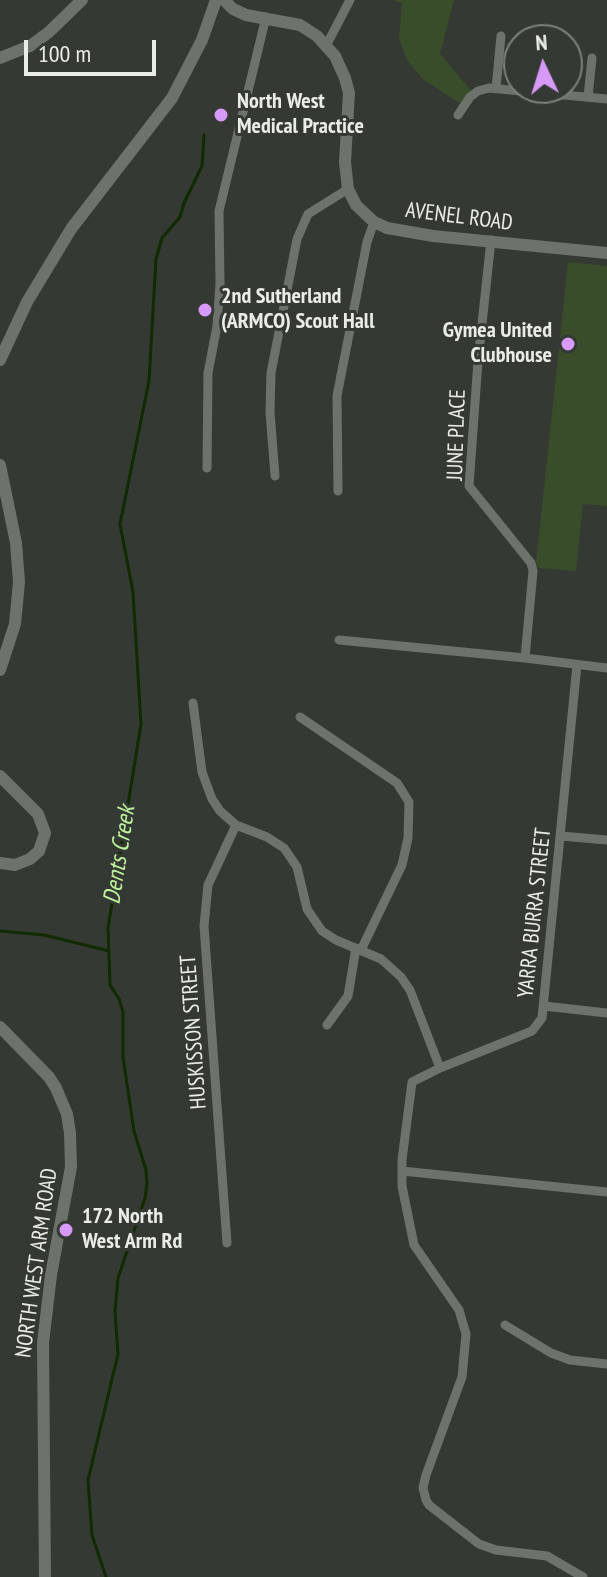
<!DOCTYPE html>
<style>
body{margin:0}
#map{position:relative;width:607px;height:1577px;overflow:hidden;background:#353933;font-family:"PT Sans Narrow",sans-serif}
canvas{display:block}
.north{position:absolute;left:503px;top:24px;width:80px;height:80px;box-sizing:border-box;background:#353933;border:2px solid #7d817b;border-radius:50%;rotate:356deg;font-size:22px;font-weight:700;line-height:32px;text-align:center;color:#eaece8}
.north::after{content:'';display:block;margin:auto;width:28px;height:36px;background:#d89af8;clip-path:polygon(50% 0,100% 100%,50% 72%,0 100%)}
.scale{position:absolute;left:24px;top:40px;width:132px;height:36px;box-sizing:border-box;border:4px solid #eaece8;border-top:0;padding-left:10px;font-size:24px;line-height:28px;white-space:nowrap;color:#eaece8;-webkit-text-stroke:6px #353933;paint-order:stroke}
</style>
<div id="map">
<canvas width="607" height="1577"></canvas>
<div class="north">N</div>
<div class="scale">100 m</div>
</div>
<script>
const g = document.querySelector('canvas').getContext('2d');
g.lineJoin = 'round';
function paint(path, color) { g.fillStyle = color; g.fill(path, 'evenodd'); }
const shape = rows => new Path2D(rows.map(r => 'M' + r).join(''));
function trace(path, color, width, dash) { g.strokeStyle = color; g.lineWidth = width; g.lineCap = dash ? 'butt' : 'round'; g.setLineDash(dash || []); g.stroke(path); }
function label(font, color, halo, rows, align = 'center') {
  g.font = font + ' "PT Sans Narrow",sans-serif'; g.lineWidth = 6; g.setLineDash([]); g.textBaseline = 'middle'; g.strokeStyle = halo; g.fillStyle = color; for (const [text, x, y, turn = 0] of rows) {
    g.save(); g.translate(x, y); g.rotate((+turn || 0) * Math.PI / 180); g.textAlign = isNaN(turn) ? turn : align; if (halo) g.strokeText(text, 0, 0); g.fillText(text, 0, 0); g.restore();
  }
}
paint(shape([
 [393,0,454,0,440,54,474,94,464,106,424,80,408,62,399,39,402,3],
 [568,262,607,266,607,506,583,504,576,571,538,568,536,563]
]), '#394d2b');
trace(shape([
 [0,931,44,935,109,951],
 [106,1577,92,1535,88,1480,118,1354,115,1311,118,1278,145,1198,147,1184,146,1170,134,1131,123,1057,123,1012,119,999,110,985,108,928,141,724,133,592,120,524,149,381,156,259,162,238,180,217,184,203,202,166,204,135]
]), '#112a00', 3);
trace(shape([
 [326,46,350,0],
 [496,88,501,36],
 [588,97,592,58],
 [458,115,470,97,478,91,489,88,607,99],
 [491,240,478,361,469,486,531,563,533,571,525,658],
 [207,468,208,373,217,326,220,284,219,211,266,17],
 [275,476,270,412,271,373,297,239,308,214,348,189],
 [338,491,337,396,367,242,374,222],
 [339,640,525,658,607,668],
 [577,665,542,1018,532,1031,440,1068,412,1082,402,1160,402,1186,414,1245,459,1310,466,1334,462,1377,426,1475,423,1488,426,1500,429,1505,479,1544,496,1550,547,1556,583,1577],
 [193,703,202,772,212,799,220,811,236,825,267,837,284,848,297,867,307,909,322,931,336,940,381,959,401,977,410,990,440,1068],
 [300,717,397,783,409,802,408,838,402,865,361,950],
 [561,836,607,840],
 [544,1006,607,1013],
 [327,1025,348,996,356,948],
 [402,1171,607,1192],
 [227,1243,204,926,208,885,236,825],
 [505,1325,551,1353,570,1360,607,1364]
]), '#6d726a', 9);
trace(shape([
 [224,0,233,9,246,15,300,25,317,36,335,56,345,78,349,93,345,162,348,189,356,205,374,222,387,228,433,236,607,253],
 [0,58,30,46,49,32,82,0],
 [0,360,27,302,71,229,172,98,202,40,216,0],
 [0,465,16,543,19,582,15,624,0,670],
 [0,776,38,814,45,833,39,851,30,859,15,865,0,863],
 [0,1027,49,1077,56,1088,67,1114,70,1133,71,1167,51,1275,43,1343,45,1577]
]), '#6d726a', 12);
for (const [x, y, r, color] of [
 [221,115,8,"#d89af8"],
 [205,310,8,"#d89af8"],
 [568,344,8,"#d89af8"],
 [66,1230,8,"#d89af8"]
]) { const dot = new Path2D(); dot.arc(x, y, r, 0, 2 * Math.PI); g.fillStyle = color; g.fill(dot); trace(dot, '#353933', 3); }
label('bold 22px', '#eaece8', '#353933', [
 ["North West",237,102],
 ["Medical Practice",237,127],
 ["2nd Sutherland",221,297],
 ["(ARMCO) Scout Hall",221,322],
 ["Gymea United",552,331,"right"],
 ["Clubhouse",552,356,"right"],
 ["172 North",82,1217],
 ["West Arm Rd",82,1242]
], 'left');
label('22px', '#eaece8', '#353933', [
 ["AVENEL ROAD",459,217,7],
 ["JUNE PLACE",457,435,-88],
 ["YARRA BURRA STREET",535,913,-84],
 ["HUSKISSON STREET",194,1032,-94],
 ["NORTH WEST ARM ROAD",37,1263,-82]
]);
label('italic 24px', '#bff49d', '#353933', [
 ["Dents Creek",120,855,-81]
]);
</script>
